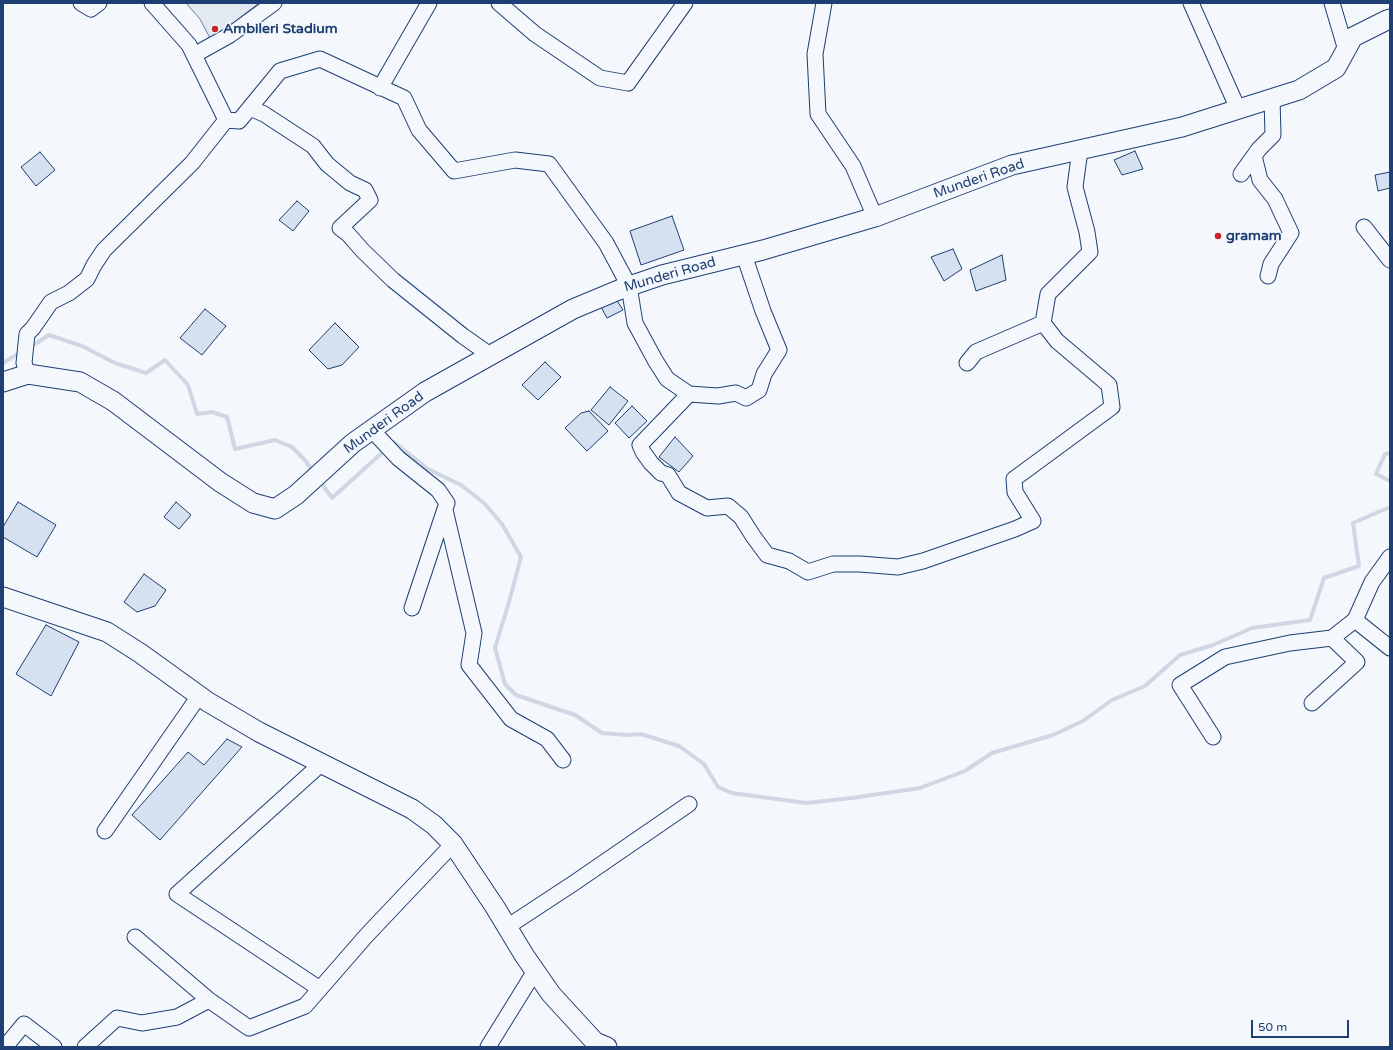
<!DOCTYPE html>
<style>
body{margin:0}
#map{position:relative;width:1393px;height:1050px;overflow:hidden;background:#f4f7fb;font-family:"Varela Round",sans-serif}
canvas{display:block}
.frame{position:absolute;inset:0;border:4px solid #1d3f73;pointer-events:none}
.scale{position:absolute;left:1251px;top:1020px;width:98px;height:18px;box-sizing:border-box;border:2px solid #1d3f73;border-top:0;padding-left:5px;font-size:12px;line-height:14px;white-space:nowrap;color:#1d3f73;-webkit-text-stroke:3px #f4f7fb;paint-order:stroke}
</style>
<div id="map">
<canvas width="1393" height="1050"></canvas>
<div class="frame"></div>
<div class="scale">50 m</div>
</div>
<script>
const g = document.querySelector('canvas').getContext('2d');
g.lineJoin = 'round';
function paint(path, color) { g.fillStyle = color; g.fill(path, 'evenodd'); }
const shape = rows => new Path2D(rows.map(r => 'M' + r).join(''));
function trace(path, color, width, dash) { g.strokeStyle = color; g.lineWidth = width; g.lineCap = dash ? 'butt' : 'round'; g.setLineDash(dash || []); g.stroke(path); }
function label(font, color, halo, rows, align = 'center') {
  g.font = font + ' "Varela Round",sans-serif'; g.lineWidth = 3; g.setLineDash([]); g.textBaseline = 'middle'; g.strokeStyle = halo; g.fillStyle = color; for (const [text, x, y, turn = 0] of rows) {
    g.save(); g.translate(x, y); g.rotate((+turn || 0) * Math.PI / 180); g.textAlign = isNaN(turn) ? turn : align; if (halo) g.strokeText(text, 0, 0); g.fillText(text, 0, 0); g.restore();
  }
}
const green = shape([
 [186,3,259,3,211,40,200,19,186,3]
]);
paint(green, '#e3e9f0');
trace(green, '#687fa3', 1);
trace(shape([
 [29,348,49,335,82,346,115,363,146,373,165,360,188,385,197,414,212,412,227,417,235,449,275,440,292,447,305,460,314,473],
 [3,363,21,352],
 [1390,453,1385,454,1376,474,1390,481],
 [319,480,332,498,394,442,428,469,461,485,484,503,502,524,521,557,509,602,495,648,505,684,516,695,575,715,602,733,628,735,641,734,679,746,704,764,718,787,732,793,806,803,852,798,920,788,965,771,992,753,1053,735,1083,721,1112,700,1145,686,1180,655,1213,645,1252,628,1310,620,1324,578,1359,566,1353,523,1390,507]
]), '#cfd7e4', 4);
const building = shape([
 [1135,151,1143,169,1122,175,1114,160,1135,151],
 [40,152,55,170,36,186,21,167,40,152],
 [1390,172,1390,188,1378,191,1375,175,1390,172],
 [297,201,309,211,293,231,279,220,297,201],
 [672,216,684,250,641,265,630,231,672,216],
 [953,249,962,269,944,281,931,257,953,249],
 [1002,255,1006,280,976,291,970,270,1002,255],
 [616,299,623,310,607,318,601,307,616,299],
 [205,309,226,326,202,355,180,338,205,309],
 [335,323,359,347,342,365,328,369,309,350,335,323],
 [545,362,561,377,538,400,522,385,545,362],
 [610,387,628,401,609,425,591,410,610,387],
 [632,406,647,421,629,438,615,423,632,406],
 [589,411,608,431,587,451,565,428,581,413,589,411],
 [675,437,693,456,679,472,659,457,675,437],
 [18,502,56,525,37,557,3,537,3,527,18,502],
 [176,502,191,515,179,529,164,517,176,502],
 [144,574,166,590,155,606,137,612,124,602,144,574],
 [46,625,79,642,51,696,16,674,46,625],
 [227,739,242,747,160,840,132,815,188,752,204,765,227,739]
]);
paint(building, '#d5e0f0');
trace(building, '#1d3f73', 1);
const minor = shape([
 [81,3,91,9,99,3],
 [152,3,189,45,226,120,239,121,280,71,320,59,404,98,419,130,454,171,515,160,549,164,606,243,629,286,635,323,655,360,667,379,689,394],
 [499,3,535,34,600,78,628,83,685,3],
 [824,3,815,54,818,114,853,166,875,217],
 [1191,3,1238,109],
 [1332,3,1346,50],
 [194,55,230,35,274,3],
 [380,88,429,3],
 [250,108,264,114,313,146,327,164,350,183,365,190,370,200,340,228,348,234,363,251,393,280,463,336,490,355],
 [1254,156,1260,180,1275,199,1291,233,1271,264,1268,276],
 [1241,174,1259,149,1273,135,1272,98],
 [1364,227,1390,260],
 [744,255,763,311,779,350,764,374,759,390,746,398,736,393,718,396,689,394,640,445,643,452,651,463,661,473,668,475,679,493,707,508,728,506,741,517,753,536,767,555,789,561,808,572,833,564,860,564,898,567,923,561,1015,529,1033,521,1015,492,1014,479,1112,407,1109,385,1057,341,1043,323,1048,294,1090,252,1087,232,1075,187,1080,150],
 [967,363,976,352,1043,323],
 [28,374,24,363,27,334,33,328,51,302,69,293,87,279,94,265,104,250,192,163,226,120],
 [372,430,398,458,438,490,447,503,412,608],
 [445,510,474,633,469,665,511,719,547,739,563,760],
 [1355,620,1390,648],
 [1312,703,1357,662,1332,638],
 [1213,737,1180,685,1225,657,1290,643,1332,638,1355,620,1372,582,1390,557],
 [105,831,199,696],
 [507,927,574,883,689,804],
 [135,937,209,1000],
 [320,989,177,894,321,764],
 [5,1047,24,1024,54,1047],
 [85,1047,117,1018,142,1023,177,1017,209,1000,249,1028,305,1006,366,936,453,844],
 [488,1047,535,971]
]);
const major = shape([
 [3,382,28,374,80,382,113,401,220,482,253,503,275,509,296,495,353,443,425,392,573,309,621,289,662,275,763,250,875,217,1012,165,1182,127,1299,90,1336,68,1353,37,1387,20,1390,19],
 [3,597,107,632,140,653,208,702,259,732,412,809,434,825,453,844,495,907,524,955,551,994,595,1042,607,1047]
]);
trace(minor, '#1d3f73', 17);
trace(major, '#1d3f73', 21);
trace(minor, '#f4f7fb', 15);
trace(major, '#f4f7fb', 19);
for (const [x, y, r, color] of [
 [215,29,4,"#c62828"],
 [1218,236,4,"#c62828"]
]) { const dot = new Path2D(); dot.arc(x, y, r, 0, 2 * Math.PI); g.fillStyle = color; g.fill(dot); trace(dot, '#f4f7fb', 1.5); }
label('bold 14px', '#1d3f73', '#f4f7fb', [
 ["Ambileri Stadium",223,29],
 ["gramam",1226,236]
], 'left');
label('14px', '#1d3f73', '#f4f7fb', [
 ["Munderi Road",979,179,-19],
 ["Munderi Road",670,275,-16],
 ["Munderi Road",384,423,-36]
]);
</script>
